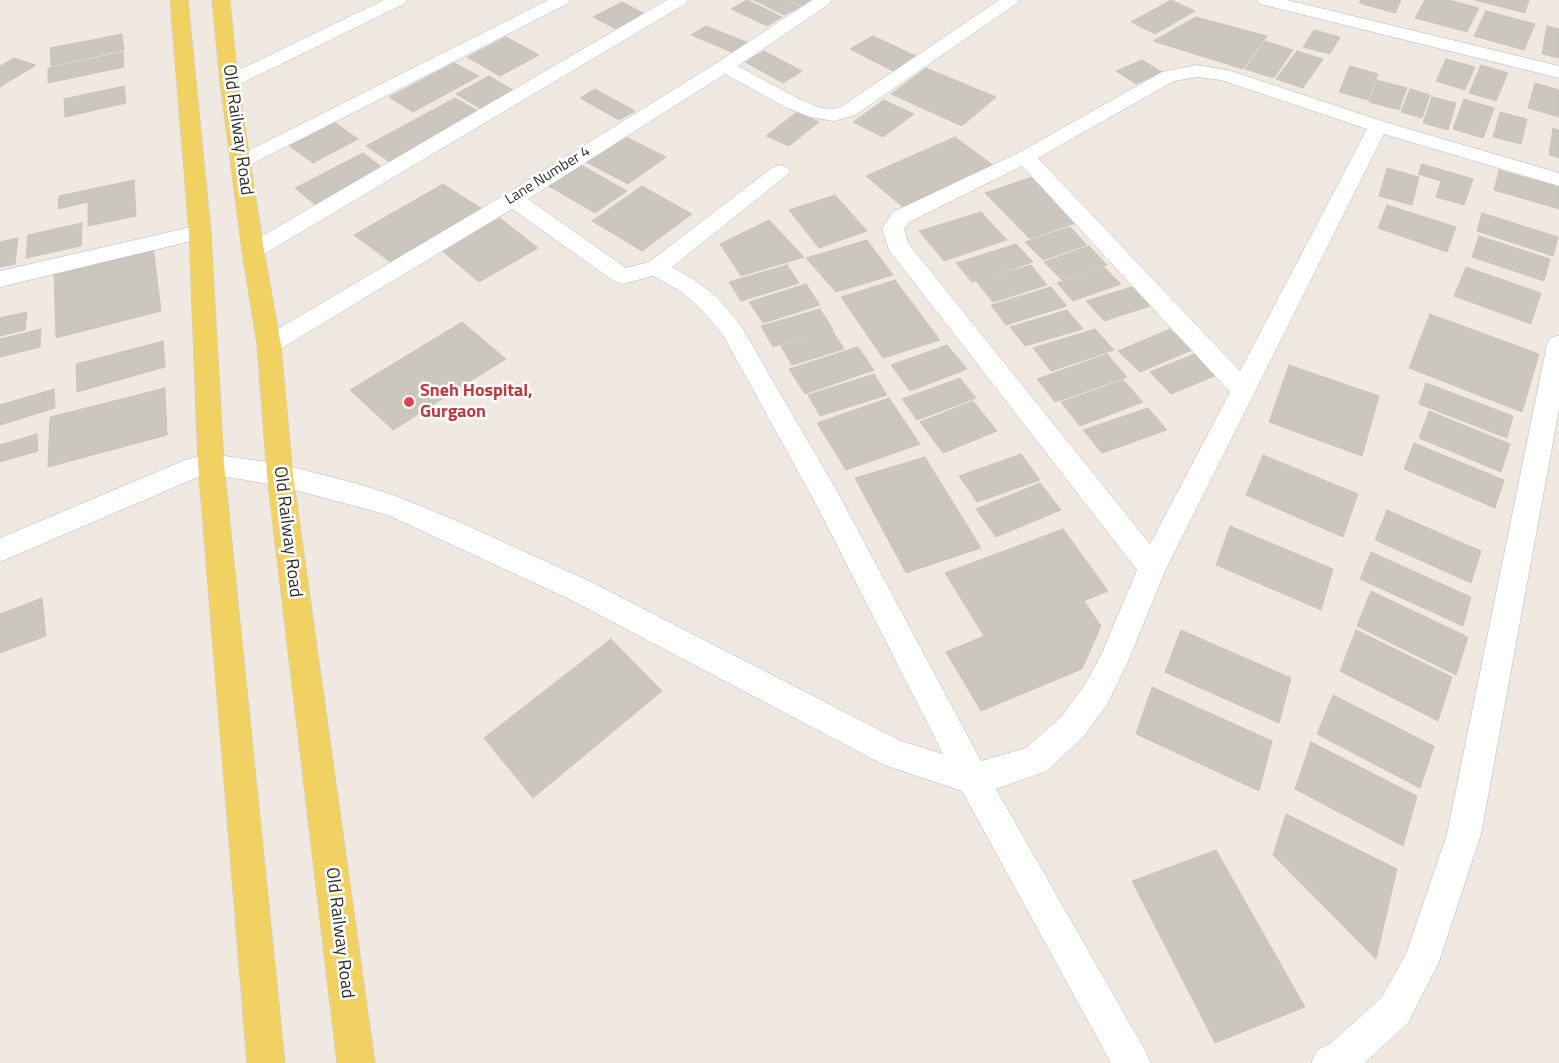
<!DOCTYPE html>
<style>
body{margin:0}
canvas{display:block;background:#efe9e1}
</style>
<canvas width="1559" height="1063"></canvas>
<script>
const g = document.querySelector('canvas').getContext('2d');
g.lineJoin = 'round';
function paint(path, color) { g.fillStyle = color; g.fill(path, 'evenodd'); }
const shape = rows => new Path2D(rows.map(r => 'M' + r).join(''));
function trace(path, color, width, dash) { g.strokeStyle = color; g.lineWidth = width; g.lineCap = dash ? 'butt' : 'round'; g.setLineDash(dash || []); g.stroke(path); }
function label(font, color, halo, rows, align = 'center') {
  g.font = font + ' "Titillium Web",sans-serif'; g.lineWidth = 5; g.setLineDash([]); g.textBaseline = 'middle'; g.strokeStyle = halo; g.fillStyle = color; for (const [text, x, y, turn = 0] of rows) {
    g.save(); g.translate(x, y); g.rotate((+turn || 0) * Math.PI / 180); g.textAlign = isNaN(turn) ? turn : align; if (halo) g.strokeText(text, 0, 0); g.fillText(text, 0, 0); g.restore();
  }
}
const building = shape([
 [747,0,782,17,767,26,731,9,747,0],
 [754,0,788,0,801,7,784,15,754,0],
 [791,0,813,0,803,6,791,0],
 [1171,0,1195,11,1155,34,1131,22,1171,0],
 [1361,0,1401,0,1395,13,1359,3,1361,0],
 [1425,0,1449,0,1479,8,1467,32,1415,18,1425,0],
 [1475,0,1529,0,1525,13,1475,0],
 [622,2,645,14,616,29,593,17,622,2],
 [1486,11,1535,24,1524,50,1474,36,1486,11],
 [1196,17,1267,36,1243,69,1153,41,1196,17],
 [706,26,749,43,734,53,691,35,706,26],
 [1547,26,1559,29,1559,58,1542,54,1547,26],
 [1314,30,1340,37,1330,54,1303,47,1314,30],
 [122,34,124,50,51,66,50,48,122,34],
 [873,36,916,56,893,71,850,49,873,36],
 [506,37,539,55,500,76,467,57,506,37],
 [1265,41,1293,50,1274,78,1245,69,1265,41],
 [764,51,802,71,783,83,745,62,764,51],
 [1297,51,1323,59,1303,88,1276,79,1297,51],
 [123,52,124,67,48,83,48,68,123,52],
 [14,58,36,65,0,87,0,66,14,58],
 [1446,59,1475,67,1465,90,1436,81,1446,59],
 [1142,60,1162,72,1136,84,1116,71,1142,60],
 [454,63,479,76,413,112,389,97,454,63],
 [1481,65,1508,73,1496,101,1469,93,1481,65],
 [1350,66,1378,74,1368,100,1339,92,1350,66],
 [926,68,996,97,962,126,891,94,926,68],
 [489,76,515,91,481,109,456,94,489,76],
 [1377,80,1407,88,1399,110,1369,102,1377,80],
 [1535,83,1559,90,1559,117,1528,108,1535,83],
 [124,86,126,103,65,117,64,99,124,86],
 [595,89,635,111,619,120,580,98,595,89],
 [1410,89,1430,95,1422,118,1401,112,1410,89],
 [1432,97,1456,103,1448,130,1423,123,1432,97],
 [455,98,482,113,393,164,366,146,455,98],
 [1464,99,1494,108,1483,138,1453,129,1464,99],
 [884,100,914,114,883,137,853,122,884,100],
 [797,112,819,122,789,146,766,136,797,112],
 [1500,112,1527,119,1521,144,1493,137,1500,112],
 [334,122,358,139,313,163,288,145,334,122],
 [1553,128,1559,130,1559,158,1549,155,1553,128],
 [622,135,666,157,628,184,584,161,622,135],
 [955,137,994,166,903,207,866,176,955,137],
 [363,153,387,171,318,207,295,188,363,153],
 [579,164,627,191,595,213,547,185,579,164],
 [1422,164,1473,179,1464,205,1436,197,1441,181,1418,174,1422,164],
 [1387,168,1419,177,1412,205,1379,196,1387,168],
 [1499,170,1559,187,1559,209,1494,190,1499,170],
 [1035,176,1081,221,1030,239,985,193,1035,176],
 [134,180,136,216,88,226,88,202,58,209,59,196,134,180],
 [443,184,482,209,393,264,354,235,443,184],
 [642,186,692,214,642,251,592,221,642,186],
 [835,195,867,231,819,248,789,210,835,195],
 [1387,205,1456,227,1447,252,1378,228,1387,205],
 [981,212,1007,240,944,261,919,231,981,212],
 [1482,213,1558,237,1553,256,1477,231,1482,213],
 [500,218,538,248,479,282,441,250,500,218],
 [769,220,804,257,741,276,720,244,769,220],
 [82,223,81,246,26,258,28,235,82,223],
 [1070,227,1087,245,1043,260,1025,242,1070,227],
 [1479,236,1550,259,1544,281,1472,257,1479,236],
 [18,238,15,264,0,267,0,242,18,238],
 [867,240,893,275,836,292,806,258,867,240],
 [1016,244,1033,262,972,282,956,263,1016,244],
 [153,245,161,311,56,338,54,271,153,245],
 [1089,246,1107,265,1062,280,1044,262,1089,246],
 [787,265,799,283,741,301,729,282,787,265],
 [1031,265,1047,285,993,302,976,281,1031,265],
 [1104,267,1121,284,1073,301,1057,283,1104,267],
 [1466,267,1541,293,1531,324,1454,296,1466,267],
 [895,280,940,340,883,358,841,297,895,280],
 [806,284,820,305,763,323,749,302,806,284],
 [1051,287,1067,306,1006,325,991,305,1051,287],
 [1132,287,1150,306,1104,321,1086,301,1132,287],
 [820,309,833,329,773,347,761,326,820,309],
 [1067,310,1083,329,1025,346,1010,327,1067,310],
 [27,312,25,330,0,336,0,318,27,312],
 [1430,314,1539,354,1522,412,1409,368,1430,314],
 [462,322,506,359,393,430,350,390,462,322],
 [41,329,40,347,0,357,0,339,41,329],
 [1095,329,1114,350,1051,371,1033,348,1095,329],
 [1170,329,1192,350,1140,372,1118,351,1170,329],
 [832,330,844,349,792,365,781,346,832,330],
 [163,341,165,367,77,392,76,364,163,341],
 [947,345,967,369,910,391,891,365,947,345],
 [858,347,874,370,805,394,789,369,858,347],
 [1202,351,1224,372,1171,394,1150,372,1202,351],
 [1107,354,1127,377,1055,402,1037,379,1107,354],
 [1289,365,1379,396,1362,456,1269,422,1289,365],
 [874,374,887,395,820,416,808,395,874,374],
 [960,378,976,398,917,420,902,399,960,378],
 [1123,380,1143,402,1080,426,1061,402,1123,380],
 [1426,383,1513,416,1507,438,1419,404,1426,383],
 [165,388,167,435,48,467,50,417,165,388],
 [54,389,55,408,0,425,0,405,54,389],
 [889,398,920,444,846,470,817,423,889,398],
 [973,401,997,431,943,453,920,422,973,401],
 [1148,408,1167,430,1102,453,1083,430,1148,408],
 [1429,411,1510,444,1501,472,1419,438,1429,411],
 [37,434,38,451,0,462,0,445,37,434],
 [1414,443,1504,480,1495,508,1404,469,1414,443],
 [1021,454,1040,480,977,502,959,476,1021,454],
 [1263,455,1358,494,1343,537,1246,495,1263,455],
 [925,457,981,548,906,573,855,478,925,457],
 [1040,483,1061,510,996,537,976,509,1040,483],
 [1387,510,1481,551,1471,583,1375,540,1387,510],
 [1230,526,1333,569,1321,610,1216,565,1230,526],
 [1063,529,1108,591,1084,601,1101,626,1082,669,981,711,946,652,984,636,945,573,1063,529],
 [1371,552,1471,597,1463,626,1360,579,1371,552],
 [1371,591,1468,637,1456,675,1357,626,1371,591],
 [42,598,46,636,0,653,0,614,42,598],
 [1181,630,1291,678,1279,723,1165,672,1181,630],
 [1356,630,1452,677,1438,721,1340,671,1356,630],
 [611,639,662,691,533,798,484,738,611,639],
 [1152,687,1272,741,1259,791,1136,734,1152,687],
 [1333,695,1434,746,1420,788,1317,734,1333,695],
 [1311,742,1417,796,1403,846,1295,789,1311,742],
 [1286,814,1397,869,1376,959,1273,855,1286,814],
 [1216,850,1305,1007,1215,1043,1132,881,1216,850]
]);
paint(building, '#cbc7bf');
trace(building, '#cbc5ba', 1);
const minor = shape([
 [384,0,407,0,404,4,236,86,229,88,222,86,220,82,222,78,384,0],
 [548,0,570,0,567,4,248,166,241,168,234,166,231,162,234,158,548,0],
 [667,0,688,0,685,4,261,256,253,258,245,256,242,251,245,246,667,0],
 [812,0,832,0,829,4,738,66,799,99,821,108,833,109,841,107,999,0,1019,0,1016,4,855,115,834,121,810,117,785,107,725,74,528,199,626,268,649,262,773,167,780,165,787,167,790,171,787,175,672,267,696,281,717,297,740,324,838,493,981,761,1026,748,1062,716,1086,683,1102,653,1137,570,889,250,882,229,893,212,1018,153,1162,72,1197,65,1231,71,1385,122,1559,173,1559,186,1384,134,1166,569,1129,659,1108,703,1084,736,1047,771,996,789,1145,1050,1151,1063,1111,1063,962,791,884,765,571,600,388,515,280,486,211,474,198,477,0,562,0,538,185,460,211,454,280,464,355,483,396,496,457,521,591,582,901,741,943,754,818,508,723,335,701,309,680,291,653,276,622,284,614,281,512,209,277,351,269,354,261,351,257,345,261,339,506,194,718,62,812,0],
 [1197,77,1221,80,1367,129,1240,371,1038,158,1174,81,1197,77],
 [1022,166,1230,392,1150,544,908,243,904,229,909,222,1022,166],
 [1257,0,1287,0,1559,66,1559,78,1260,4,1257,0],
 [200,225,208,227,211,232,208,237,0,287,0,271,200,225],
 [1559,335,1559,409,1481,834,1439,962,1408,1023,1364,1063,1311,1063,1317,1050,1330,1044,1382,997,1406,954,1447,834,1547,344,1551,338,1559,335]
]);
const major = shape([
 [170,0,188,0,211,232,224,464,285,1063,247,1063,198,464,189,232,170,0],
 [212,0,230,0,238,82,264,251,281,345,293,475,375,1063,337,1063,267,475,257,345,242,251,220,82,212,0]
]);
trace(minor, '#b4b7c1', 1);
trace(major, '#c9c9c9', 1);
paint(minor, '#fff');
paint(major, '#f2d163');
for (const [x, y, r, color] of [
 [409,402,6,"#e0444e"]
]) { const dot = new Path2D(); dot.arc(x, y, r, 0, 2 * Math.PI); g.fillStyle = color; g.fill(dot); trace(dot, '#fff', 2); }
label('15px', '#2e2e2e', '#fff', [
 ["Lane Number 4",548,176,-32]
]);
label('18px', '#2e2e2e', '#fff', [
 ["Old Railway Road",237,130,82],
 ["Old Railway Road",287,532,83],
 ["Old Railway Road",339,933,83]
]);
label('bold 18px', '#be3a42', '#fff', [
 ["Sneh Hospital,",420,392],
 ["Gurgaon",420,413]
], 'left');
</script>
